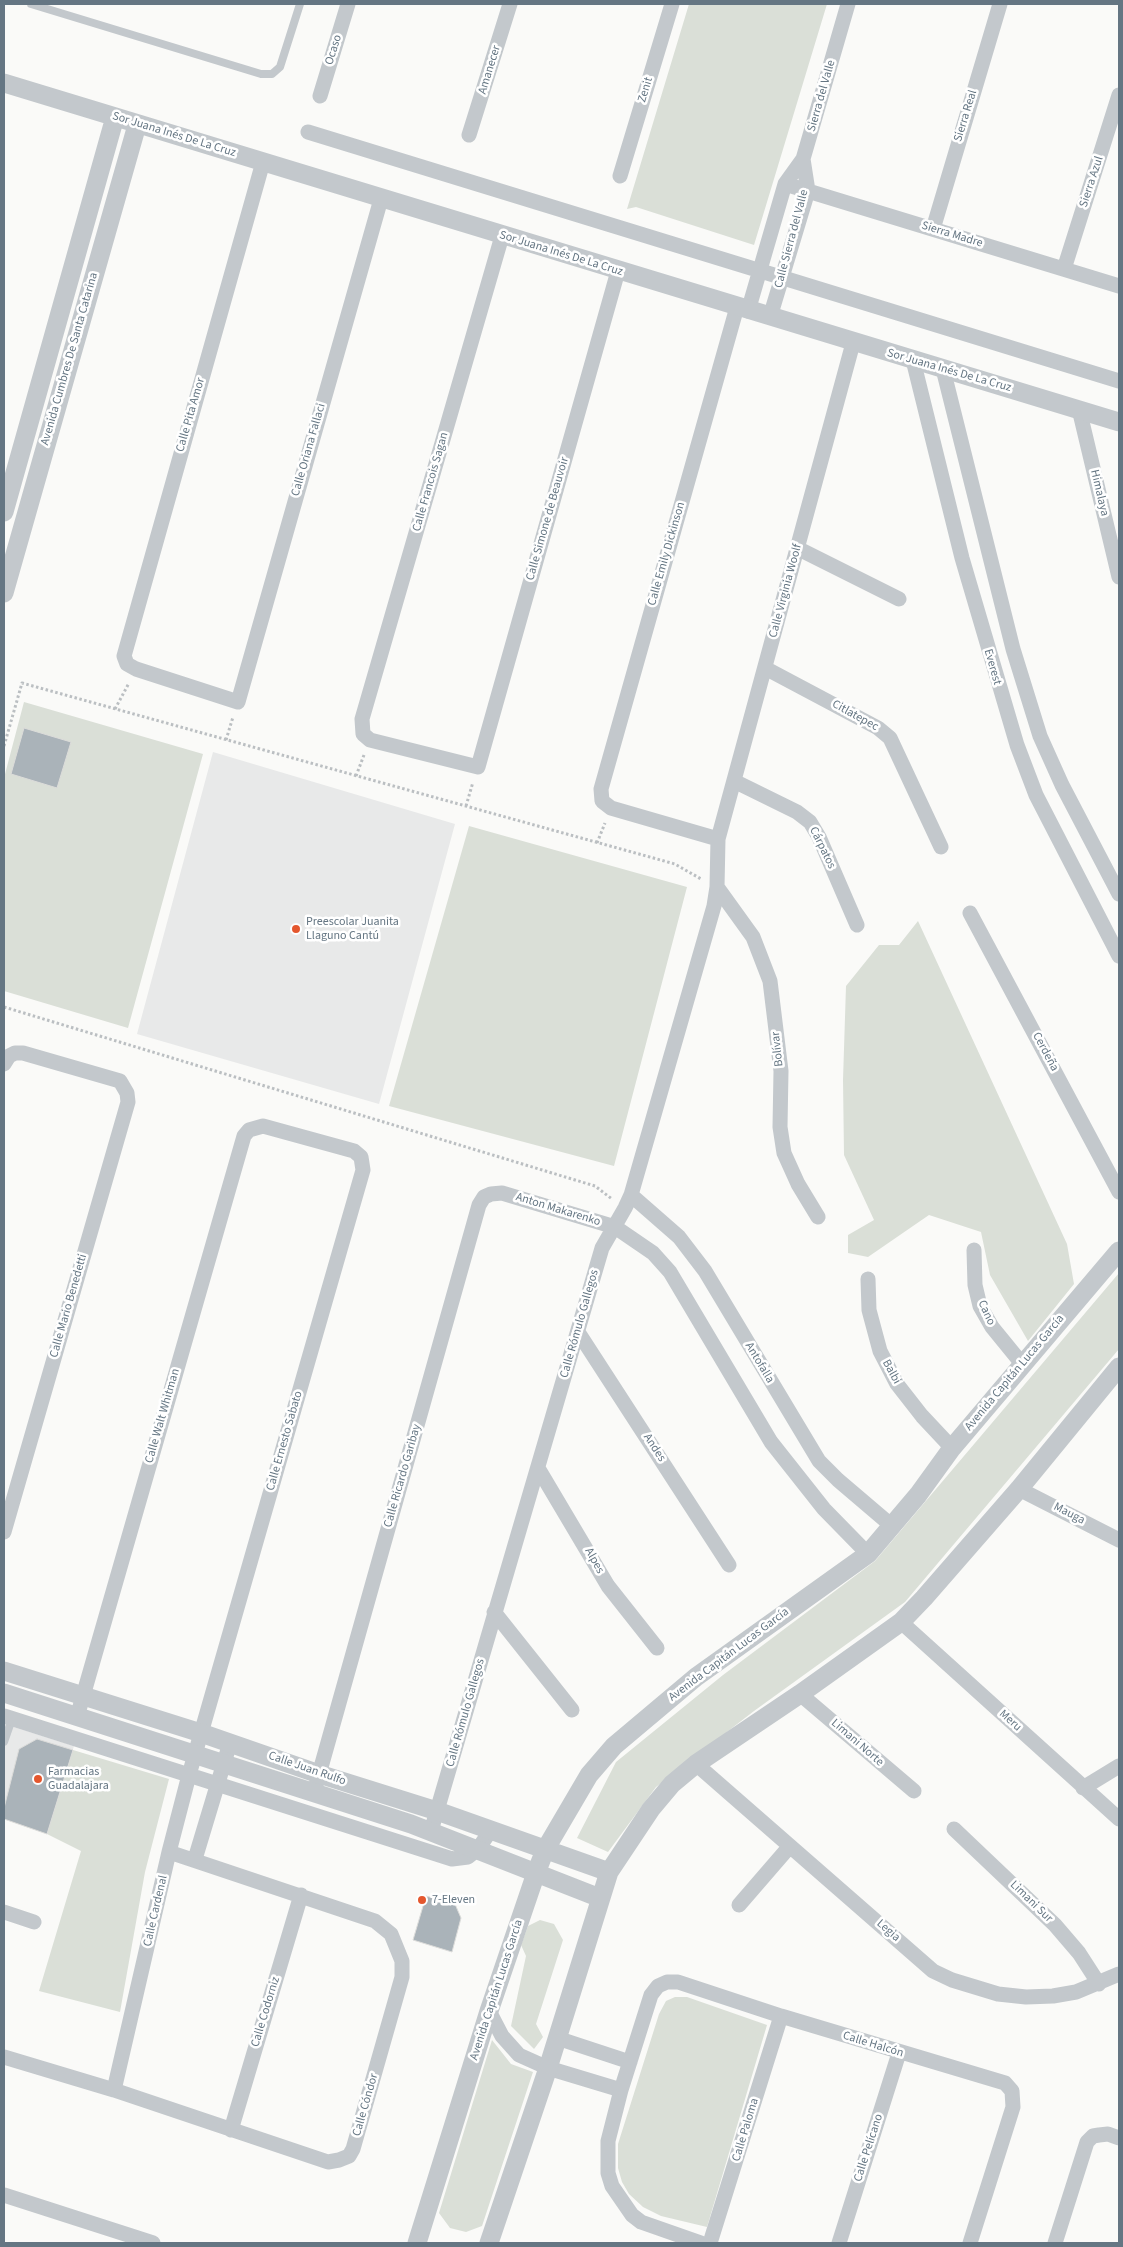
<!DOCTYPE html>
<meta charset="utf-8">
<style>
body{margin:0}
#map{position:relative;width:1123px;height:2247px;overflow:hidden;background:#fafaf8;font-family:"Source Sans 3",sans-serif}
canvas{display:block}
.frame{position:absolute;inset:0;border:5px solid #657683;pointer-events:none}
</style>
<div id="map">
<canvas width="1123" height="2247"></canvas>
<div class="frame"></div>
</div>
<script>
const g = document.querySelector('canvas').getContext('2d');
g.lineJoin = 'round';
function paint(path, color) { g.fillStyle = color; g.fill(path, 'evenodd'); }
const shape = rows => new Path2D(rows.map(r => 'M' + r).join(''));
function trace(path, color, width, dash) { g.strokeStyle = color; g.lineWidth = width; g.lineCap = dash ? 'butt' : 'round'; g.setLineDash(dash || []); g.stroke(path); }
function label(font, color, halo, rows, align = 'center') {
  g.font = font + ' "Source Sans 3",sans-serif'; g.lineWidth = 5; g.setLineDash([]); g.textBaseline = 'middle'; g.strokeStyle = halo; g.fillStyle = color; for (const [text, x, y, turn = 0] of rows) {
    g.save(); g.translate(x, y); g.rotate((+turn || 0) * Math.PI / 180); g.textAlign = isNaN(turn) ? turn : align; if (halo) g.strokeText(text, 0, 0); g.fillText(text, 0, 0); g.restore();
  }
}
paint(shape([
 [213,752,455,824,379,1104,137,1034],
 [4,1724,74,1746,47,1834,4,1819]
]), '#e8e9e9');
paint(shape([
 [689,4,827,4,754,245,636,207,627,209],
 [24,702,203,754,128,1028,4,991,4,778],
 [469,826,687,887,614,1166,389,1106],
 [918,921,1067,1244,1074,1284,1028,1341,990,1275,981,1232,929,1215,868,1257,848,1253,848,1235,874,1220,844,1155,843,1080,846,986,879,945,899,945],
 [1119,1273,1119,1349,905,1602,754,1711,656,1787,608,1852,577,1838,616,1762,723,1675,875,1561],
 [73,1750,169,1779,145,1872,120,2012,39,1991,81,1851,47,1834],
 [540,1920,554,1924,563,1940,536,2024,543,2037,534,2049,511,2026,526,1956,521,1945,528,1926],
 [675,1997,687,1997,767,2025,707,2227,661,2216,643,2207,629,2194,622,2182,618,2168,618,2144,659,2014,666,2001],
 [492,2040,511,2064,533,2072,482,2226,466,2232,450,2228,439,2213]
]), '#dadfd7');
const building = shape([
 [24,728,71,742,57,788,11,774,24,728],
 [37,1739,73,1750,47,1834,4,1819,4,1808,19,1749,37,1739],
 [426,1896,455,1904,461,1918,452,1952,413,1940,426,1896]
]);
paint(building, '#aab3b9');
trace(building, '#dcdcda', 1);
trace(shape([
 [115,709,129,683],
 [226,740,233,717],
 [4,746,22,683,675,864,701,879],
 [356,776,364,755],
 [466,806,473,782],
 [597,843,605,823],
 [4,1007,595,1186,612,1199]
]), '#bbbfc2', 3, [2.5, 2.5]);
trace(shape([
 [31,4,261,74,272,74,280,67,300,4],
 [4,1742,12,1719]
]), '#c3c8cc', 8);
trace(shape([
 [320,96,348,4],
 [308,132,1119,381],
 [469,135,510,4],
 [263,162,124,656,127,664,136,669,238,702,381,199],
 [620,176,672,4],
 [785,184,1119,286],
 [933,229,1000,4],
 [502,236,362,719,363,734,370,740,478,767,618,271],
 [1064,269,1119,95],
 [748,311,785,184,803,159,848,4],
 [770,317,808,191,803,159],
 [913,360,962,558,1017,745,1036,795,1119,956],
 [943,369,1013,649,1040,736,1062,785,1119,894],
 [1079,409,1119,577],
 [797,548,899,599],
 [765,668,878,728,890,738,941,847],
 [734,781,797,812,810,822,819,837,857,925],
 [718,839,611,808,602,801,601,789,737,307],
 [717,887,753,937,770,981,781,1071,780,1127,784,1153,798,1184,818,1217],
 [970,913,1119,1192],
 [4,1064,9,1056,15,1053,23,1053,120,1081,127,1093,128,1102,4,1532],
 [631,1195,679,1237,705,1271,819,1461,838,1480,892,1526],
 [974,1250,975,1285,980,1306,992,1327,1023,1365],
 [868,1279,869,1310,880,1351,897,1384,922,1416,952,1448],
 [578,1332,729,1565],
 [538,1468,608,1586,657,1648],
 [1019,1489,1119,1540],
 [494,1612,572,1710],
 [901,1622,1119,1819],
 [800,1694,914,1791],
 [4,1716,452,1859,468,1857,478,1849,491,1830],
 [77,1717,244,1136,249,1130,263,1126,354,1151,361,1157,363,1170,189,1775,169,1852,114,2090],
 [696,1764,933,1971,952,1980,998,1994,1026,1997,1053,1996,1076,1992,1119,1974],
 [316,1785,479,1205,484,1197,491,1194,502,1193,615,1227,653,1253,670,1272,771,1442,824,1509,868,1554],
 [1083,1788,1119,1766],
 [954,1829,1055,1925,1079,1953,1099,1984],
 [431,1831,602,1248,625,1208,631,1195,714,906,717,887,718,839,853,343],
 [195,1859,230,1743],
 [739,1905,790,1846],
 [4,1912,34,1922],
 [489,2011,502,2036,519,2055,548,2068,621,2090],
 [557,2038,630,2062],
 [4,2057,114,2090,328,2162,339,2160,349,2156,353,2149,402,1977,402,1961,391,1934,375,1921,169,1852],
 [231,2130,301,1895],
 [4,2195,153,2243],
 [701,2243,641,2222,632,2215,612,2186,608,2173,608,2141,621,2090,651,1995,658,1986,667,1982,678,1982,781,2016,1005,2083,1012,2091,1013,2107,970,2243],
 [710,2243,781,2016],
 [839,2243,899,2053],
 [1055,2243,1087,2142,1093,2136,1099,2135,1108,2134,1119,2138]
]), '#c3c8cc', 15);
trace(shape([
 [4,83,1119,422],
 [4,512,115,117],
 [4,593,137,125],
 [4,1671,201,1733,319,1774,437,1811,609,1872],
 [4,1693,411,1824,600,1898],
 [417,2243,489,2011,536,1873,545,1850,589,1775,614,1746,696,1677,868,1554,918,1495,952,1448,1119,1251],
 [489,2243,548,2068,609,1872,651,1809,672,1784,696,1764,800,1694,901,1622,924,1598,1019,1489,1119,1367]
]), '#c3c8cc', 19);
for (const [x, y, r, color] of [
 [296,929,5,"#e4572e"],
 [38,1779,5,"#e4572e"],
 [422,1900,5,"#e4572e"]
]) { const dot = new Path2D(); dot.arc(x, y, r, 0, 2 * Math.PI); g.fillStyle = color; g.fill(dot); trace(dot, '#fff', 2); }
label('12px', '#657683', '#fff', [
 ["Ocaso",334,50,-73],
 ["Amanecer",490,70,-73],
 ["Zenit",646,90,-73],
 ["Sierra del Valle",822,96,-74],
 ["Sierra Real",966,116,-73],
 ["Sor Juana Inés De La Cruz",174,135,17],
 ["Sierra Azul",1092,182,-72],
 ["Sierra Madre",952,235,17],
 ["Calle Sierra del Valle",792,239,-75],
 ["Sor Juana Inés De La Cruz",561,254,17],
 ["Avenida Cumbres De Santa Catarina",70,359,-74],
 ["Sor Juana Inés De La Cruz",949,371,16],
 ["Calle Pita Amor",191,415,-74],
 ["Calle Oriana Fallaci",309,450,-74],
 ["Calle Francois Sagan",431,482,-74],
 ["Himalaya",1099,493,77],
 ["Calle Simone de Beauvoir",548,519,-74],
 ["Calle Emily Dickinson",667,554,-74],
 ["Calle Virginia Woolf",786,591,-75],
 ["Everest",992,667,74],
 ["Citlatepec",855,716,29],
 ["Cárpatos",822,848,64],
 ["Bolívar",778,1049,-96],
 ["Cerdeña",1045,1052,62],
 ["Anton Makarenko",558,1210,17],
 ["Calle Mario Benedetti",69,1306,-74],
 ["Cano",986,1313,65],
 ["Calle Rómulo Gallegos",580,1324,-74],
 ["Antofalla",759,1363,59],
 ["Balbi",891,1372,61],
 ["Avenida Capitán Lucas García",1015,1373,-50],
 ["Calle Walt Whitman",163,1416,-74],
 ["Calle Ernesto Sabato",285,1441,-74],
 ["Andes",654,1448,57],
 ["Calle Ricardo Garibay",403,1476,-74],
 ["Mauga",1069,1514,27],
 ["Alpes",594,1561,61],
 ["Avenida Capitán Lucas García",729,1655,-37],
 ["Calle Rómulo Gallegos",466,1713,-74],
 ["Meru",1010,1721,42],
 ["Limani Norte",857,1743,41],
 ["Calle Juan Rulfo",307,1769,19],
 ["Limani Sur",1031,1902,44],
 ["Calle Cardenal",156,1911,-77],
 ["Legia",888,1931,41],
 ["Avenida Capitán Lucas García",497,1990,-72],
 ["Calle Codorniz",266,2012,-73],
 ["Calle Halcón",873,2045,17],
 ["Calle Cóndor",366,2105,-74],
 ["Calle Paloma",746,2130,-73],
 ["Calle Pelícano",869,2148,-72]
]);
label('12px', '#657683', '#fff', [
 ["Preescolar Juanita",306,922],
 ["Llaguno Cantú",306,936],
 ["Farmacias",48,1772],
 ["Guadalajara",48,1786],
 ["7-Eleven",432,1900]
], 'left');
</script>
